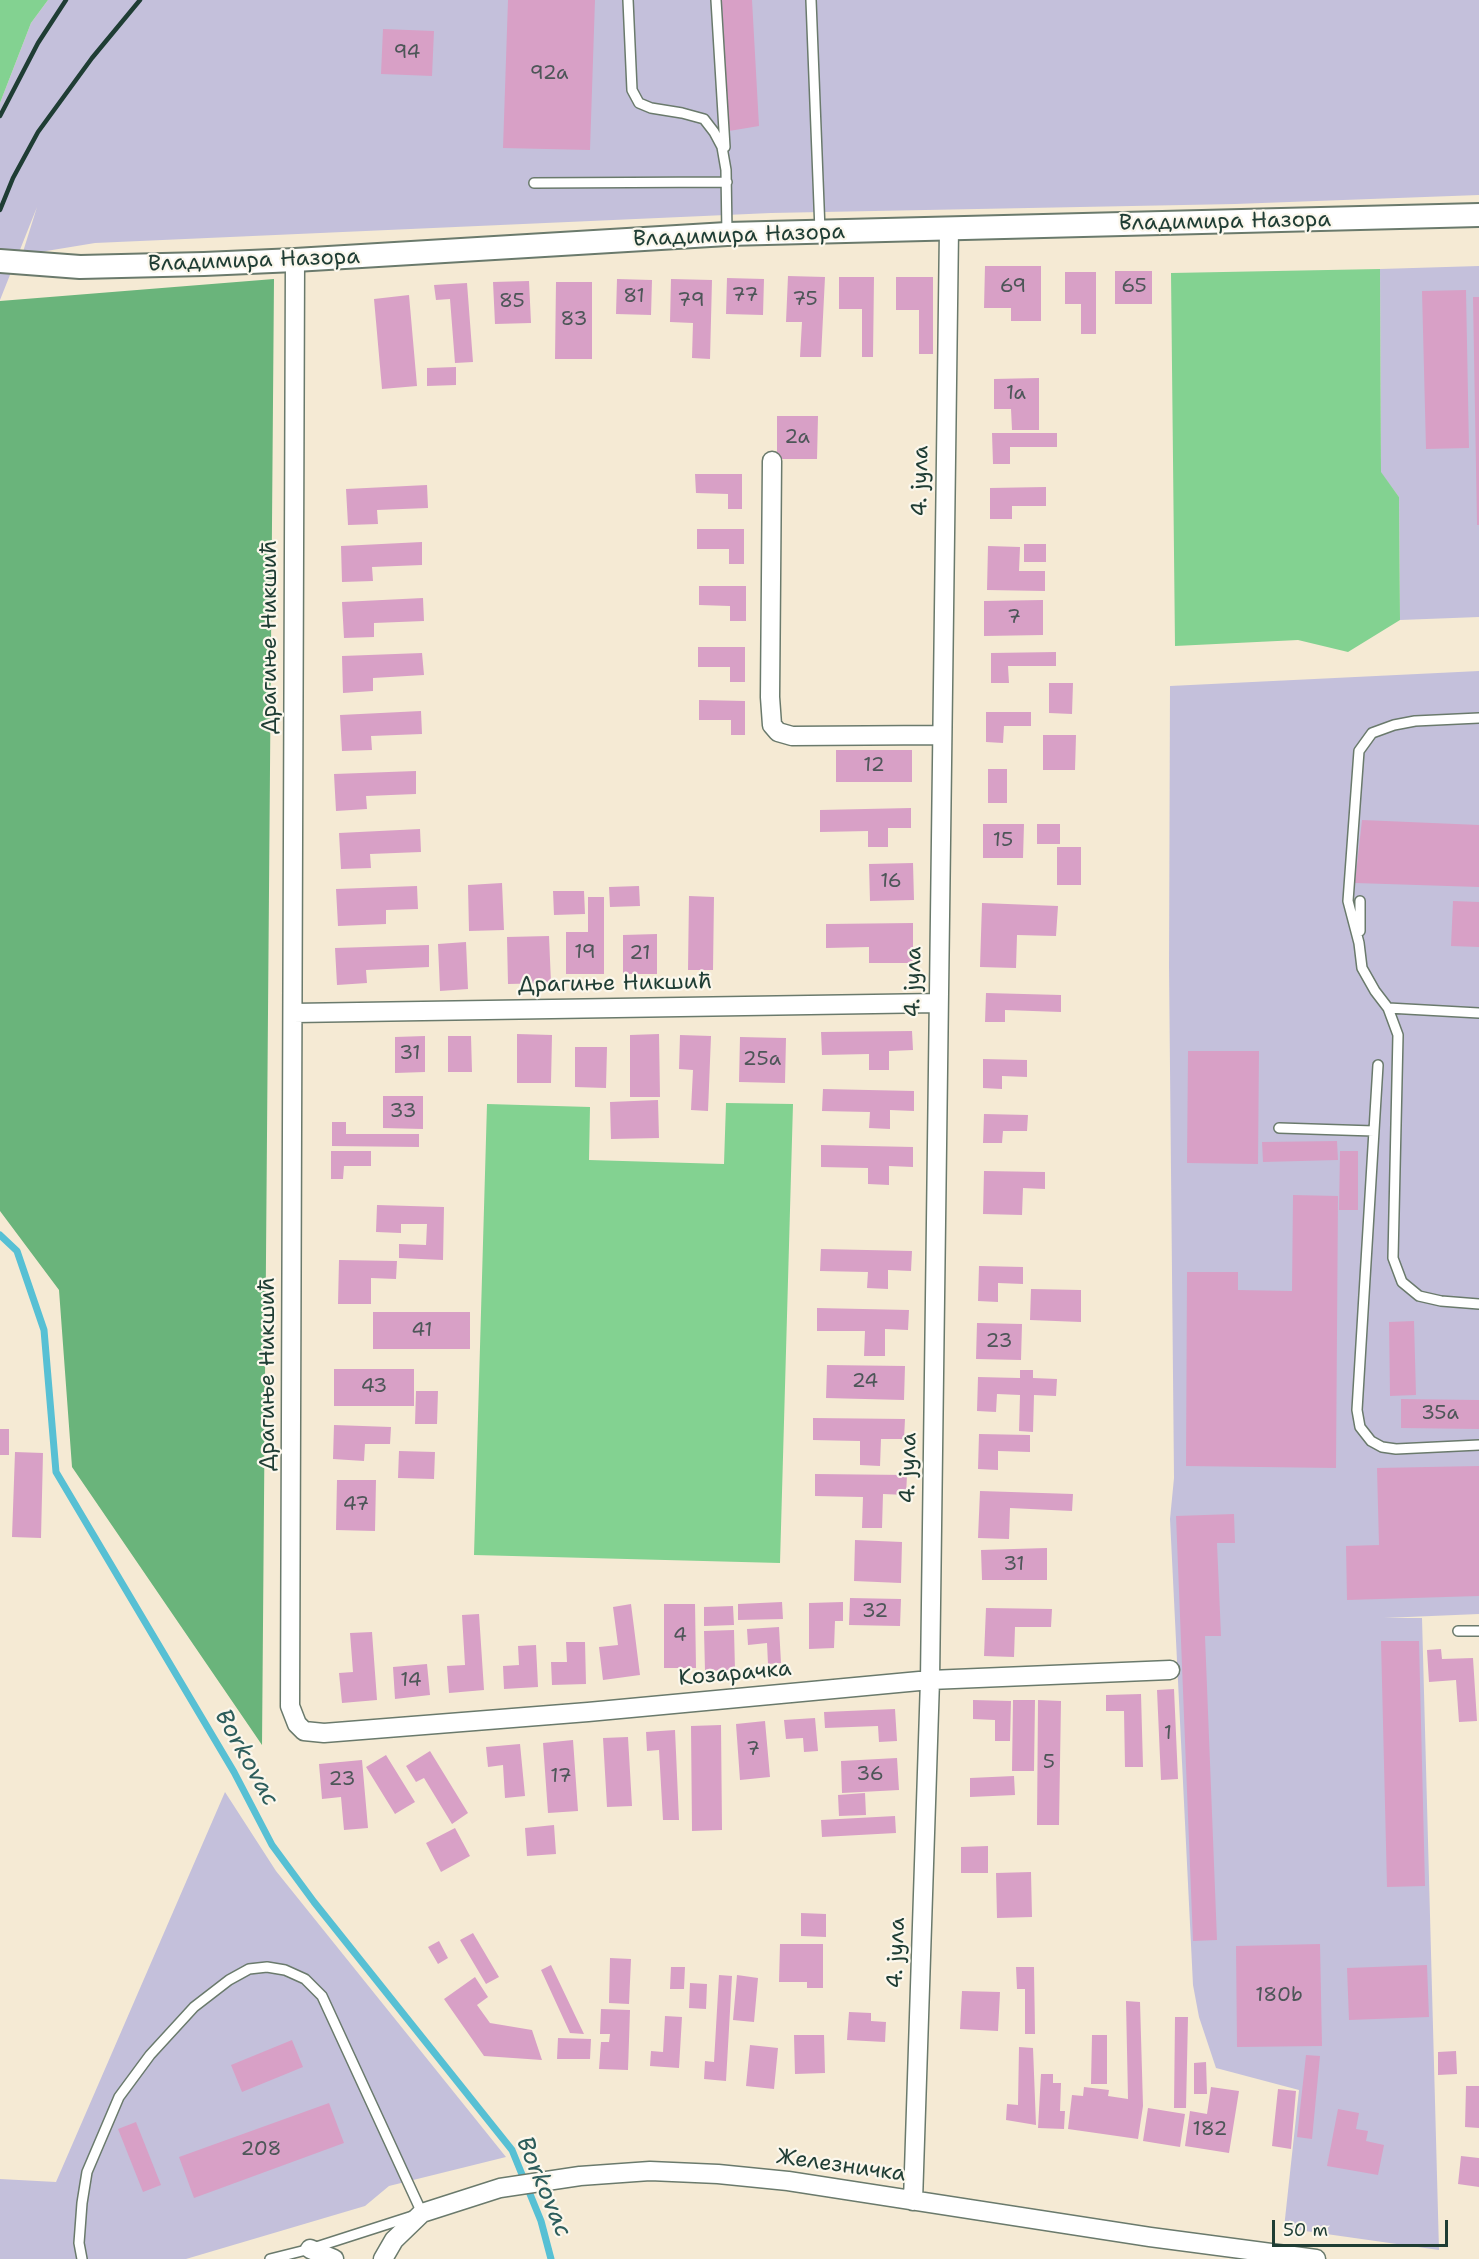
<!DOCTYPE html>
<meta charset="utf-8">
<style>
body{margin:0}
#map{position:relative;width:1479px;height:2259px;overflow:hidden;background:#f5ead4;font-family:"Shantell Sans",sans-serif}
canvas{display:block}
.scale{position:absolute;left:1272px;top:2220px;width:176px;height:27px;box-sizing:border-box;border:3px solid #1f3d34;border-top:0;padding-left:8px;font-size:18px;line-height:21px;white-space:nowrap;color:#1f3d34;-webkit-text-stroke:4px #fbf7ec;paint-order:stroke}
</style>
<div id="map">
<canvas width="1479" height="2259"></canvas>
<div class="scale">50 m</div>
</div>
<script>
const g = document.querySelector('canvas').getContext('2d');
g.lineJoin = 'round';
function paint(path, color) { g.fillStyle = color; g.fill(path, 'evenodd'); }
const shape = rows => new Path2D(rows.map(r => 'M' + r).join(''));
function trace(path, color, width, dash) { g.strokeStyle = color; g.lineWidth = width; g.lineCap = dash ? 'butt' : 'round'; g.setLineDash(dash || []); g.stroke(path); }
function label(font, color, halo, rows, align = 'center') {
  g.font = font + ' "Shantell Sans",sans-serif'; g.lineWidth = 4.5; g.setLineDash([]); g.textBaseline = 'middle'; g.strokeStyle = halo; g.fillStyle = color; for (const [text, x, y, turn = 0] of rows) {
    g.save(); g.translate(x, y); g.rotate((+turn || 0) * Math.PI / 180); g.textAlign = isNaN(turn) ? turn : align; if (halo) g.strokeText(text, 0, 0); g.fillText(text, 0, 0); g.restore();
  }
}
paint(shape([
 [48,0,1479,0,1479,195,1235,204,771,213,95,243,22,255,37,207,0,300,0,103,31,23],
 [1479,266,1479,617,1400,620,1399,497,1381,473,1380,269],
 [1479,671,1479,1614,1384,1618,1422,1618,1439,2250,1284,2228,1299,2090,1216,2068,1199,2017,1193,1985,1170,1519,1174,1478,1169,966,1170,686],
 [225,1792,276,1871,506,2157,389,2186,365,2206,186,2259,0,2259,0,2179,56,2182]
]), '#c4c0db');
paint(shape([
 [0,0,48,0,31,23,0,103],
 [1380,269,1381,472,1399,497,1400,620,1348,652,1298,640,1175,646,1171,273],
 [726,1103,793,1104,780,1563,474,1555,487,1104,590,1107,589,1160,724,1164]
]), '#83d291');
paint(shape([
 [274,279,262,1745,72,1467,59,1290,0,1211,0,301]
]), '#6ab47b');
trace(shape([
 [0,1235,17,1251,44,1330,56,1472,234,1772,272,1845,314,1902,512,2150,541,2221,551,2259]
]), '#57c0d4', 7);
paint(shape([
 [508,0,595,0,590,150,503,148],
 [722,0,752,0,759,126,729,131],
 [383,29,434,31,432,76,381,74],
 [985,266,1041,266,1041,321,1011,321,1011,308,984,308],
 [1115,271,1152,271,1152,304,1115,304],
 [1065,272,1096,272,1096,334,1081,334,1081,304,1065,304],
 [788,276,825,277,821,357,800,357,802,322,786,322],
 [839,277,874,277,873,357,862,357,862,309,839,309],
 [896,277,933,277,933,354,919,354,919,310,896,310],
 [727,278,764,279,763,315,726,314],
 [617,279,652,280,651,315,616,314],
 [671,279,712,280,710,359,692,358,693,323,670,322],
 [529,281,531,323,495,324,493,282],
 [556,282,592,282,592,359,555,359],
 [467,283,473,362,455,363,450,299,436,300,434,285],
 [1466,290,1469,448,1426,449,1422,291],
 [409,295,417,386,382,389,374,299],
 [1473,297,1479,297,1479,525,1477,525],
 [456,367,456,385,427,386,427,368],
 [1039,378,1039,430,1012,430,1011,409,994,409,994,379],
 [777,416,818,416,817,459,777,459],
 [992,433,1057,433,1057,447,1010,447,1010,464,993,464],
 [695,474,742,474,742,509,728,509,728,494,696,493],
 [427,485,428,508,377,510,378,524,348,525,346,489],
 [1046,487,1046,506,1012,506,1012,519,990,519,990,488],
 [697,529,744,529,744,564,729,564,729,549,697,549],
 [422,542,422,565,372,567,373,581,342,582,341,546],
 [1024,544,1046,544,1046,562,1024,562],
 [988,546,1020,547,1019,571,1045,571,1045,591,987,590],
 [699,586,746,586,746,621,730,621,730,606,699,605],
 [423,598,424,621,374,623,374,637,344,638,342,602],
 [1043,600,1043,635,984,636,984,601],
 [698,647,745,647,745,682,730,682,730,667,698,667],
 [1056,652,1056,666,1008,666,1009,683,991,683,991,653],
 [422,653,424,675,373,678,373,691,343,693,342,656],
 [1049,683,1073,683,1072,714,1049,713],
 [699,700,745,701,745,735,731,735,731,720,699,720],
 [421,711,422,734,371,736,372,750,342,751,340,715],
 [986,712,1031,712,1031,726,1004,726,1003,743,986,742],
 [1043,735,1076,735,1075,770,1043,770],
 [836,750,912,750,912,782,836,782],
 [988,769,1007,769,1007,803,988,803],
 [416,771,416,794,366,796,367,809,336,811,334,774],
 [911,808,911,828,888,828,888,847,868,847,868,831,820,832,820,810],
 [1362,820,1479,825,1479,887,1355,883],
 [983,824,1024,824,1023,858,983,858],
 [1037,824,1060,824,1060,844,1037,844],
 [420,829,421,852,370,854,371,868,341,869,339,833],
 [1057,847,1081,847,1081,885,1057,885],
 [913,863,914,900,870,901,869,864],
 [502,883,504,930,469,931,468,885],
 [417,886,418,909,386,910,386,924,338,926,336,889],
 [639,886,640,906,610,907,609,887],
 [553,891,584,891,585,914,554,915],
 [689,896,714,897,713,970,688,970],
 [588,897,604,897,604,974,566,974,566,932,588,932],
 [1453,901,1479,902,1479,947,1451,946],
 [982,903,1058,906,1056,936,1017,935,1016,968,980,967],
 [913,923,913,963,869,963,869,947,826,948,826,924],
 [657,934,657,974,623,974,623,935],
 [549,936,551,983,508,984,507,937],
 [466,942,468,989,440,991,438,944],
 [429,945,429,967,366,970,367,983,337,985,335,948],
 [986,993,1061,995,1061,1012,1005,1010,1005,1022,985,1022],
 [912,1031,913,1050,889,1051,889,1070,869,1070,869,1054,822,1055,821,1032],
 [517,1034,552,1035,551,1083,517,1083],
 [659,1034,660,1097,630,1097,630,1035],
 [680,1035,711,1036,708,1111,691,1110,693,1070,679,1069],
 [425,1036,425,1072,395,1073,395,1037],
 [448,1036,471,1036,472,1072,448,1072],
 [740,1037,786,1038,785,1083,739,1082],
 [575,1047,607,1047,606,1088,575,1087],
 [1188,1051,1259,1051,1258,1164,1187,1163],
 [983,1059,1027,1060,1027,1077,1002,1076,1002,1089,983,1088],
 [823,1089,914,1091,914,1111,890,1110,890,1129,869,1128,870,1112,822,1111],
 [383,1096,423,1096,423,1129,383,1128],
 [658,1100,659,1138,611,1139,610,1102],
 [984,1114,1028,1115,1027,1131,1003,1131,1002,1143,983,1143],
 [332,1122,346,1122,346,1134,419,1134,419,1147,332,1146],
 [1337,1141,1338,1160,1263,1162,1262,1142],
 [821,1145,913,1147,913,1167,889,1166,889,1185,868,1184,868,1168,821,1167],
 [331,1151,371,1151,371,1166,344,1166,343,1179,331,1179],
 [1340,1151,1358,1151,1358,1210,1339,1210],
 [984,1171,1045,1172,1045,1189,1023,1188,1022,1215,983,1214],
 [1293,1195,1338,1196,1336,1468,1186,1466,1187,1272,1238,1272,1238,1290,1292,1291],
 [377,1205,444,1207,443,1260,399,1258,399,1244,426,1245,427,1224,401,1224,401,1233,376,1232],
 [821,1249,912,1251,911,1271,888,1270,888,1289,867,1288,868,1272,820,1271],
 [339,1260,397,1261,396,1279,371,1278,371,1304,338,1304],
 [979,1266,1023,1267,1023,1284,998,1283,998,1302,978,1301],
 [1031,1289,1081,1290,1081,1322,1030,1320],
 [817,1308,909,1310,908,1330,885,1329,885,1356,864,1356,865,1331,817,1331],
 [373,1312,470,1312,470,1349,373,1349],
 [1414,1321,1416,1395,1390,1396,1389,1322],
 [977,1323,1022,1324,1021,1360,976,1359],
 [827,1365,905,1366,904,1400,826,1398],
 [334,1369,414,1369,414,1406,334,1406],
 [1020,1370,1033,1370,1033,1378,1057,1379,1056,1396,1034,1395,1033,1432,1019,1431,1020,1395,997,1394,996,1412,977,1411,978,1377,1020,1378],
 [416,1391,438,1391,437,1424,415,1424],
 [1401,1399,1479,1400,1479,1429,1401,1428],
 [813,1418,905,1419,904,1439,881,1439,880,1466,860,1465,860,1441,813,1440],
 [334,1425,391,1427,390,1444,365,1444,364,1461,333,1459],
 [0,1429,9,1429,9,1455,0,1455],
 [979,1434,1030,1435,1030,1452,998,1451,998,1470,978,1469],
 [399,1451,435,1452,434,1479,398,1478],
 [15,1452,43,1453,41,1538,12,1537],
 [1479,1466,1479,1596,1347,1600,1346,1546,1379,1545,1377,1468],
 [815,1474,907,1475,906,1495,883,1494,882,1528,862,1528,863,1497,815,1496],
 [337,1480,376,1480,375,1531,336,1530],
 [980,1491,1073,1494,1072,1511,1010,1508,1009,1539,978,1538],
 [1234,1514,1235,1543,1217,1543,1221,1636,1205,1636,1217,1940,1193,1941,1176,1516],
 [855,1540,902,1542,901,1583,854,1581],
 [1047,1548,1047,1580,982,1580,981,1550],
 [850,1598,901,1599,900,1626,849,1625],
 [782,1602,783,1619,738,1620,738,1604],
 [843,1602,843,1621,835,1621,834,1648,809,1649,809,1603],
 [631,1604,640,1675,603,1680,599,1647,618,1645,613,1607],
 [664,1604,695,1604,696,1668,664,1668],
 [733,1606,734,1625,704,1626,704,1607],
 [986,1608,1052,1609,1051,1627,1015,1627,1014,1657,984,1656],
 [479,1614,484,1690,449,1693,447,1666,465,1665,462,1615],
 [779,1627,781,1663,768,1664,767,1643,748,1645,747,1629],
 [734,1630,735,1670,705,1671,704,1631],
 [372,1632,377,1700,342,1703,339,1673,353,1672,350,1633],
 [1381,1641,1419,1641,1425,1886,1387,1887],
 [566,1642,585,1642,586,1684,552,1685,551,1662,567,1662],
 [536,1645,538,1687,504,1689,503,1666,519,1665,518,1646],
 [1441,1649,1442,1659,1473,1658,1477,1721,1459,1722,1456,1680,1429,1682,1427,1650],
 [427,1664,430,1695,395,1699,393,1667],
 [1174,1689,1178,1779,1161,1780,1157,1690],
 [1141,1694,1143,1767,1125,1767,1124,1711,1106,1711,1106,1695],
 [973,1700,1011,1701,1010,1741,995,1741,995,1720,973,1719],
 [1013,1700,1035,1700,1034,1771,1012,1771],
 [1038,1700,1061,1701,1059,1825,1037,1825],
 [895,1709,897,1741,879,1742,878,1726,825,1728,824,1712],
 [815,1718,818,1751,804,1752,803,1738,786,1739,784,1720],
 [765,1721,770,1777,740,1780,736,1724],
 [721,1725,722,1830,692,1831,691,1726],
 [675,1730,679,1820,663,1820,659,1750,647,1751,646,1732],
 [628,1737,632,1806,607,1807,603,1738],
 [573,1740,578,1811,548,1813,543,1743],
 [520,1744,525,1796,505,1798,503,1765,488,1767,486,1747],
 [430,1751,468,1813,452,1824,424,1778,416,1782,406,1766],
 [386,1755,415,1802,395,1814,366,1767],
 [897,1758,899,1790,842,1793,841,1761],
 [362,1760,368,1828,344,1830,341,1797,322,1799,319,1764],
 [1014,1776,1015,1795,970,1797,970,1778],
 [865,1793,866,1815,839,1816,838,1795],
 [895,1816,896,1833,822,1837,821,1820],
 [554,1825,556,1854,527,1856,525,1828],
 [455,1828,470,1856,441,1872,426,1843],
 [988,1846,988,1873,961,1873,961,1847],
 [1031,1872,1032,1917,997,1918,996,1873],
 [801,1913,826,1914,826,1937,801,1936],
 [473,1933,499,1977,486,1984,460,1940],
 [439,1941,448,1958,438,1964,428,1947],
 [780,1944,823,1944,823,1988,807,1988,807,1982,779,1982],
 [1320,1944,1322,2046,1237,2047,1236,1946],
 [610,1958,631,1959,629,2004,609,2003],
 [551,1965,584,2034,570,2033,541,1970],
 [1427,1965,1429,2017,1349,2020,1347,1968],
 [671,1967,685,1967,684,1989,670,1989],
 [1016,1967,1034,1967,1035,2034,1025,2034,1025,1989,1017,1989],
 [719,1975,732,1976,726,2081,704,2079,705,2061,714,2062],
 [737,1975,758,1978,754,2022,733,2020],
 [475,1977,488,1997,477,2005,490,2023,532,2030,542,2060,484,2056,444,1999],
 [690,1983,707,1984,706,2009,689,2008],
 [962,1991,1000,1992,998,2031,960,2029],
 [1126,2001,1140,2002,1143,2106,1138,2139,1068,2129,1072,2095,1083,2096,1084,2087,1109,2090,1108,2096,1128,2099],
 [601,2009,630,2010,628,2070,599,2069,601,2042,609,2042,610,2034,600,2034],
 [849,2012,871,2013,871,2021,886,2022,885,2042,847,2040],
 [665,2016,682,2017,679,2068,650,2066,651,2051,663,2052],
 [1175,2017,1188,2017,1186,2108,1174,2108],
 [794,2035,824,2035,825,2073,795,2074],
 [1092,2035,1107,2035,1107,2084,1091,2084],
 [558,2038,591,2039,590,2059,557,2059],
 [292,2040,303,2067,242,2092,231,2065],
 [750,2045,778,2048,774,2089,746,2086],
 [1019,2047,1033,2048,1036,2125,1006,2120,1007,2104,1018,2105],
 [1456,2051,1457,2074,1438,2075,1438,2052],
 [1306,2055,1320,2056,1312,2139,1297,2137],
 [1206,2062,1207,2094,1194,2094,1194,2063],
 [1041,2074,1053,2074,1053,2083,1061,2083,1060,2111,1065,2111,1064,2129,1038,2128],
 [1466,2086,1479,2086,1479,2128,1465,2127],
 [1211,2087,1239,2091,1229,2153,1185,2146,1190,2111,1207,2114],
 [1278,2089,1296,2091,1291,2149,1272,2146],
 [329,2103,344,2143,194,2198,179,2157],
 [1148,2108,1185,2114,1180,2147,1143,2141],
 [1338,2109,1359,2113,1356,2129,1368,2131,1366,2141,1384,2145,1378,2175,1327,2166],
 [136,2122,161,2185,143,2192,118,2129],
 [1461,2156,1479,2158,1479,2187,1458,2184]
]), '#d8a0c6');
const service = shape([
 [628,0,632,90,639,103,651,108,682,113,704,119,714,132,722,147,726,170,727,234],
 [716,0,725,147],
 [811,0,820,231],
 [534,183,727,182],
 [1479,718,1415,721,1394,725,1372,733,1359,751,1348,901,1359,943,1362,968,1375,991,1388,1008,1398,1035,1393,1258,1402,1282,1419,1296,1441,1301,1479,1304],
 [1360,931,1360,901],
 [1388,1008,1479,1013],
 [1378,1065,1357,1410,1360,1427,1371,1441,1382,1447,1396,1449,1479,1445],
 [1279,1128,1374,1131],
 [1458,1631,1479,1631],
 [82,2259,79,2243,82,2203,87,2172,119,2097,150,2055,194,2007,229,1980,249,1969,267,1967,285,1970,305,1979,322,1996,422,2213,310,2249,270,2259]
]);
const minor = shape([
 [295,260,290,1706,297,1724,304,1731,324,1733,588,1712,930,1680,1170,1670],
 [772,461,770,697,772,725,778,732,792,736,941,735],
 [294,1013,938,1003],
 [913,2201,930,1680,949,229],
 [310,2249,334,2259],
 [383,2259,394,2240,422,2213,500,2188,580,2176,650,2171,718,2174,788,2181,1150,2237,1316,2259]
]);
const tertiary = shape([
 [0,261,80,267,204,264,295,260,727,234,1479,215]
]);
trace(service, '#6a7a6c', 12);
trace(minor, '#6a7a6c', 21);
trace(tertiary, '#6a7a6c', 26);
trace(service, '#fff', 9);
trace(minor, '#fff', 18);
trace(tertiary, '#fff', 22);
trace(shape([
 [0,116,38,43,66,0],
 [0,210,13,178,38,132,92,58,140,0]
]), '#1f3d34', 4.5);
label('20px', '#4d5658', null, [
 ["94",407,53],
 ["92a",549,74],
 ["69",1013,287],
 ["65",1134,287],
 ["77",745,296],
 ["81",634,297],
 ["75",805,300],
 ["79",691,301],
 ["85",512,302],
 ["83",574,320],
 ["1a",1016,394],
 ["2a",797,438],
 ["7",1014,618],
 ["12",874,766],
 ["15",1003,841],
 ["16",891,882],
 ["19",585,953],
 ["21",640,954],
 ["31",410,1054],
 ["25a",762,1060],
 ["33",403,1112],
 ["41",422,1331],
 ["23",999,1342],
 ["24",865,1382],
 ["43",374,1387],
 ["35a",1440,1414],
 ["47",356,1505],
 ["31",1014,1565],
 ["32",875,1612],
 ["4",680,1636],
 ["14",411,1681],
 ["1",1168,1734],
 ["7",753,1750],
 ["5",1049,1763],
 ["36",870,1775],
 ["17",561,1777],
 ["23",342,1780],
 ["180b",1279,1996],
 ["182",1210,2130],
 ["208",261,2150]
]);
label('22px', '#1f3d34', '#fbf7ec', [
 ["Владимира Назора",1225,222,-1],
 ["Владимира Назора",739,236,-2],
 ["Владимира Назора",254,261,-2],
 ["4. јула",921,481,-89],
 ["Драгиње Никшић",270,637,-90],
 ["4. јула",914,982,-89],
 ["Драгиње Никшић",615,984,-1],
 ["Драгиње Никшић",268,1374,-90],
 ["4. јула",909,1468,-89],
 ["Козарачка",735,1674,-5],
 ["4. јула",897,1953,-88],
 ["Железничка",841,2166,8]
]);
label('italic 24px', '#2d5e5c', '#fbf7ec', [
 ["Borkovac",246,1758,61],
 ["Borkovac",543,2187,67]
]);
</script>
